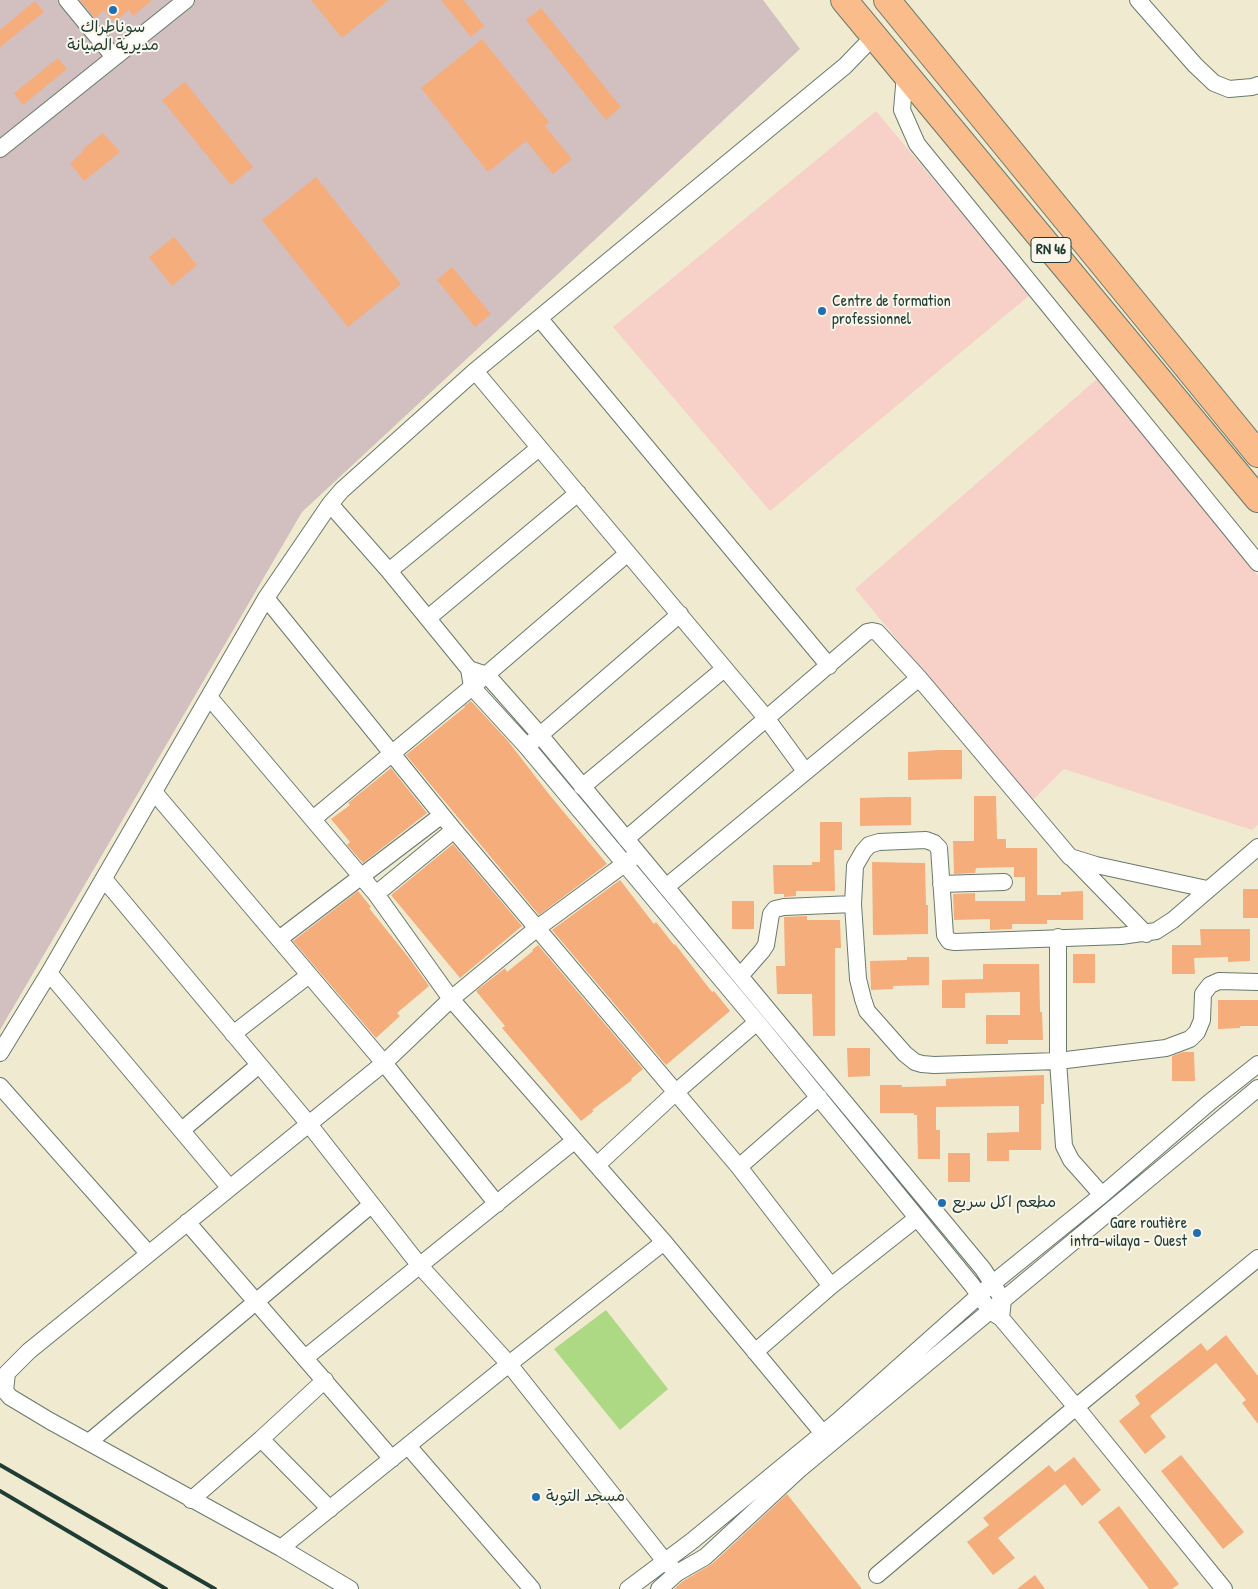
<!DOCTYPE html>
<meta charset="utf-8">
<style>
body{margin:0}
canvas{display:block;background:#f0ead1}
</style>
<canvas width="1258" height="1589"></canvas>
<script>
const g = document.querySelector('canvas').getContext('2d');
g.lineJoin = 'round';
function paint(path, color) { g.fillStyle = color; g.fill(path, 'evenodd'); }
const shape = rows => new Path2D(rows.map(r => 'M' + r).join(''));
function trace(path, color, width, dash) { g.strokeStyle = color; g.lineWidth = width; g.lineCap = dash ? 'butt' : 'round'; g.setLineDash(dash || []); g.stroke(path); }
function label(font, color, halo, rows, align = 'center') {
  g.font = font + ' "Patrick Hand","Playpen Sans Arabic",sans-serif'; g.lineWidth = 4; g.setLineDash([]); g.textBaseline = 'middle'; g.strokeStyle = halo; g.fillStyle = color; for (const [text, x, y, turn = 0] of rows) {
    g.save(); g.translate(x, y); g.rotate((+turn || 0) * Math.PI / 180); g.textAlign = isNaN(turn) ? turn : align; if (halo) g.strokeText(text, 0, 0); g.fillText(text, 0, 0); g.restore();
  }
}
paint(shape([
 [876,111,1030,295,770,511,613,327],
 [1098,378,1258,576,1258,825,1252,830,1064,769,1032,801,855,589]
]), '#f7d1c8');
paint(shape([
 [0,0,763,0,800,49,302,512,0,1030]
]), '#d2bfc0');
paint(shape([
 [606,1310,668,1389,620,1430,554,1349]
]), '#add884');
paint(shape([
 [80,0,152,0,133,16,129,10,114,22,104,10,95,18],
 [311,0,389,0,342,38],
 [441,0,464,0,484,26,471,37],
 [35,1,44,12,0,47,0,30],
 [541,8,621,107,606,120,526,20],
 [482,39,549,122,545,126,572,159,553,174,526,141,488,172,421,88],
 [58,58,67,69,23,105,14,93],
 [185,82,253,167,231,185,162,100],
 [103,133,120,152,84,181,70,163,83,152,82,150],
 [316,177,401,284,348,327,262,220],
 [174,237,197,265,172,286,149,257],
 [452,267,491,314,475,327,437,280],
 [471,701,508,741,548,793,607,864,539,915,406,755,465,707,464,706],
 [939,750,962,750,962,779,908,780,908,752],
 [391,768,427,813,363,863,347,845,350,842,331,819,350,805,348,803],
 [974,796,996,796,997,839,1006,839,1006,848,1037,848,1037,895,1061,895,1061,892,1083,891,1083,920,1047,920,1047,924,1012,924,1012,929,990,930,990,919,954,920,953,894,975,893,975,901,1025,901,1025,877,1014,877,1014,867,976,868,975,873,954,874,953,841,974,841],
 [889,797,911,797,911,825,860,826,860,798],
 [820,822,842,822,842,850,834,850,835,891,796,891,796,896,784,897,784,894,774,894,773,865,812,865,812,862,820,862],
 [453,844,522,926,460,978,391,895],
 [872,862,925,863,926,905,928,905,928,934,873,935],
 [620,880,654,924,656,922,674,945,675,944,712,992,714,991,730,1011,666,1065,552,930],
 [1243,889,1258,889,1258,918,1243,918],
 [358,891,371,907,369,908,409,958,429,986,397,1013,400,1016,376,1038,293,941],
 [732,901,754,901,754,929,732,929],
 [807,916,807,920,840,920,841,948,835,948,835,1036,813,1036,812,994,777,994,776,966,785,966,784,917],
 [1200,929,1250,929,1250,961,1228,962,1228,957,1194,958,1195,974,1172,974,1172,945,1201,945],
 [538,945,643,1069,631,1079,632,1080,592,1110,594,1111,581,1121,502,1028,505,1026,476,991,505,968,507,972,533,951,532,950],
 [1073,954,1095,954,1095,983,1073,983],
 [907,957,929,957,929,985,893,986,893,989,871,990,870,961,907,960],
 [983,964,1039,964,1040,1012,1042,1012,1043,1040,1008,1040,1008,1044,986,1044,986,1015,1020,1015,1020,992,965,993,965,1008,942,1008,942,980,983,979],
 [1218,1000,1258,1000,1258,1026,1240,1026,1240,1028,1218,1029],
 [847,1048,870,1048,870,1076,848,1077],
 [1183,1052,1194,1052,1195,1081,1172,1081,1172,1056],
 [1044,1075,1044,1104,1041,1104,1041,1150,1009,1150,1009,1161,987,1161,987,1133,1019,1132,1019,1106,936,1107,936,1130,940,1130,940,1159,918,1159,917,1115,914,1115,914,1113,880,1113,880,1085,902,1085,902,1087,946,1086,946,1079],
 [948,1153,970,1153,970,1182,948,1182],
 [1226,1335,1258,1376,1258,1424,1242,1403,1246,1400,1216,1363,1150,1416,1166,1437,1145,1454,1119,1421,1140,1404,1135,1396,1201,1343,1207,1351],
 [1181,1455,1244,1532,1223,1549,1161,1471],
 [1074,1457,1101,1490,1082,1506,1065,1484,998,1538,1015,1558,993,1575,967,1542,989,1525,983,1518,1049,1465,1055,1472],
 [787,1494,862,1589,674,1589,683,1581,712,1564],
 [1119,1506,1179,1584,1172,1589,1149,1589,1098,1522],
 [1035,1575,1045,1589,1017,1589]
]), '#f6ad7c');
const street = shape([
 [67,0,114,57],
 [1138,0,1195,65,1214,83,1229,89,1252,87,1258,85],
 [905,74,902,110,917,144,1258,563],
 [0,149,186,0],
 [540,319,829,666],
 [475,371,767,719,805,771],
 [330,504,389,571,469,669,472,687,527,747,757,1022,972,1285,990,1311,1001,1318,1076,1407,1224,1589],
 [389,571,539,448],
 [266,598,454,830,739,1167,831,1286],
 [428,618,578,493],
 [469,669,487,675,540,735,983,1269,1003,1300,1001,1318],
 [209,697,376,894,451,999,664,1242,831,1443],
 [532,742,680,614],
 [582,787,724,669],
 [154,792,384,1063,497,1204],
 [313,819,472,687,628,553],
 [626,839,867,632,872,631,877,632,919,678,1070,857,1096,865,1207,889],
 [1072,858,1146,934],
 [104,879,308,1123,420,1266,509,1364,664,1560,677,1573],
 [941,884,1004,882],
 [666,887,919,678],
 [376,894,454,830],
 [853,904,858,979,863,999,867,1011,905,1054,915,1062,922,1064,934,1065,1058,1061,1166,1048,1190,1039,1197,1032,1202,1020,1203,994,1210,985,1219,981,1258,982],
 [1058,937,1058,1061,1064,1146,1071,1160,1102,1195],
 [279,939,442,815],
 [49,973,229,1187],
 [741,975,762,951,766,945,771,914,775,909,784,907,853,904,855,866,863,852,869,845,879,842,926,840,934,843,939,848,945,935,949,941,955,942,1121,936,1156,931,1173,920,1258,847],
 [233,1034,309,975],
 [0,1053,49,973,266,598,330,504,342,490,475,371,845,66,874,36],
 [0,1086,148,1253],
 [182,1130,259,1065],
 [597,1165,676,1092,757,1022],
 [739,1167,819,1097],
 [187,1222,392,1459],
 [755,1352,831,1286,917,1218],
 [305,1358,574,1141],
 [261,1439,330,1509],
 [89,1442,371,1205],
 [408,1446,532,1589],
 [191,1500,261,1439,325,1380],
 [281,1548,509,1364,664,1242],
 [877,1575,1076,1407,1258,1258],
 [350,1589,281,1548,50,1421,10,1397,5,1391,7,1373,29,1351,384,1063,451,999,536,929,638,854],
 [628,1589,692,1541,838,1421,993,1283,1102,1195,1210,1102,1258,1064],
 [659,1589,677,1573,705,1557,801,1468,1258,1088]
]);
const primary = shape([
 [844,0,1258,499],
 [887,0,1258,454]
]);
trace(street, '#687a6b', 18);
trace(primary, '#687a6b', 28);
trace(street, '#fff', 16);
trace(primary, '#fabc8b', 26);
trace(shape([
 [0,1465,215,1589],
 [0,1491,166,1589]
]), '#1f3d34', 4);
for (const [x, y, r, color] of [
 [113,10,5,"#1f6fb2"],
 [822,311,5,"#1f6fb2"],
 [942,1203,5,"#1f6fb2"],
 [1197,1233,5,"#1f6fb2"],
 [536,1497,5,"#1f6fb2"]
]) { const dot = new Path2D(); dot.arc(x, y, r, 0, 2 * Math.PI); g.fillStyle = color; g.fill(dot); trace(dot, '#fbf7ec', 2); }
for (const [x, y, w] of [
 [1051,250,40]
]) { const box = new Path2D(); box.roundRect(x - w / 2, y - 12.5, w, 25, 4); g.fillStyle = '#fbf7ec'; g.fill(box); trace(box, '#1f3d34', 1); }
label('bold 15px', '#1f3d34', null, [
 ["RN 46",1051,250]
]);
label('16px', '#1f3d34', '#fbf7ec', [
 ["سوناطراك",113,28,"center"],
 ["مديرية الصيانة",113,46,"center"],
 ["Centre de formation",832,302],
 ["professionnel",832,320],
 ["مطعم اكل سريع",952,1203],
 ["Gare routière",1187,1224,"right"],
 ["intra-wilaya - Ouest",1187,1242,"right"],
 ["مسجد التوبة",546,1497]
], 'left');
</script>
